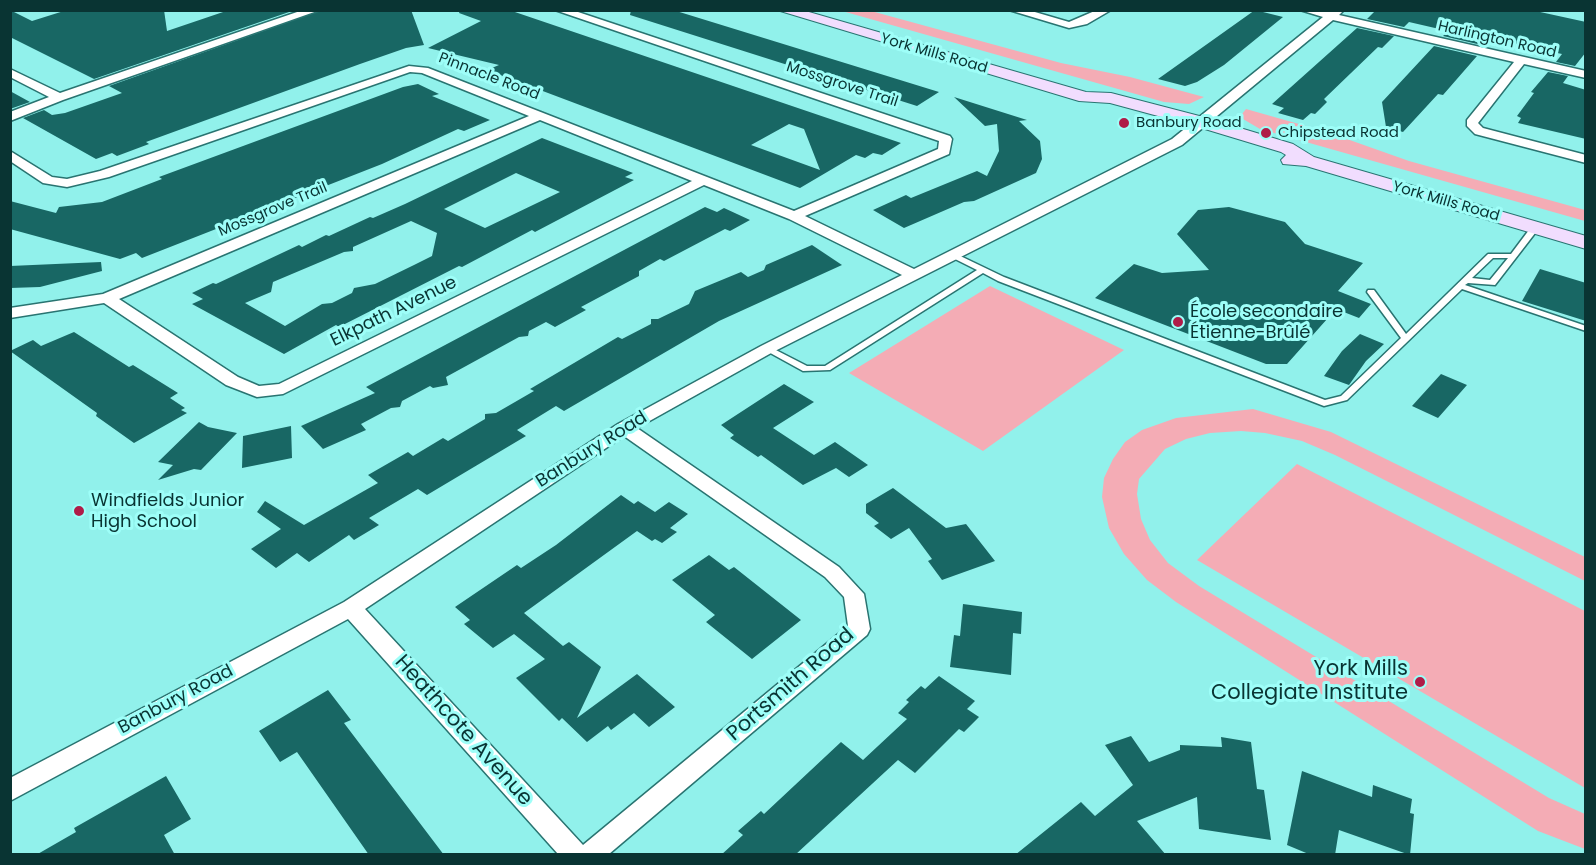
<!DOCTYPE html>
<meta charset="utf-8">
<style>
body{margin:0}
#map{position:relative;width:1596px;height:865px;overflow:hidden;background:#91f1eb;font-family:Poppins,sans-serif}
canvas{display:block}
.frame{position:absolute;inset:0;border:12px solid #093433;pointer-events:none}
</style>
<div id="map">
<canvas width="1596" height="865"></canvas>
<div class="frame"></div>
</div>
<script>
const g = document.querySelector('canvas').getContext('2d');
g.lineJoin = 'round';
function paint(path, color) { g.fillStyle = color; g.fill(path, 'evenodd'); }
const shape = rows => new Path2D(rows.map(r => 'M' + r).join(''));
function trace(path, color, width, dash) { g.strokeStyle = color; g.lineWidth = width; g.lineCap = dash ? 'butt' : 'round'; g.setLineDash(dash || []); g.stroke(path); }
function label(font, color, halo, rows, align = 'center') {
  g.font = font + ' Poppins,sans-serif'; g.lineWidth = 6; g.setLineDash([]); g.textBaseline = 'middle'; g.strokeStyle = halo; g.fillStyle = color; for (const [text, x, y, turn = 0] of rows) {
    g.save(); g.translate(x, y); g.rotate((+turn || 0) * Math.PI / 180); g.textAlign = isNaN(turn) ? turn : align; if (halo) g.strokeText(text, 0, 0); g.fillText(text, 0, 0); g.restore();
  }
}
paint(shape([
 [842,11,871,11,1061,63,1130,77,1204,97,1189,104,1164,102],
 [1246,109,1327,132,1409,161,1585,210,1585,221,1260,129,1243,119,1242,114],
 [990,286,1124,350,983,451,849,373],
 [1253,409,1331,432,1585,557,1585,581,1335,455,1302,441,1265,433,1241,431,1210,433,1186,439,1165,449,1139,479,1137,494,1141,519,1150,540,1168,563,1199,586,1549,798,1585,814,1585,849,1538,831,1176,602,1147,580,1124,554,1109,528,1102,497,1104,478,1113,459,1125,442,1142,430,1176,418],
 [1297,464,1585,611,1585,788,1197,560]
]), '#f4acb5');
paint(shape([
 [10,10,32,21,67,10,164,10,167,31,229,10,295,10,94,79,10,37],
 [322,10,411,10,424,45,406,48,360,64,146,142,149,144,117,156,112,153,96,159,23,118,44,110,52,115,65,113,122,93,109,86],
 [460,10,509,10,901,143,882,155,873,153,865,158,856,155,800,188,487,70,499,65,428,48,481,21,459,13],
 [789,124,804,129,820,170,751,145],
 [631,10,673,10,939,92,917,106,630,15],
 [1255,10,1283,17,1224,65,1197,82,1185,86,1158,79],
 [1376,10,1531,10,1586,22,1586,52,1575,66,1556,62,1562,54,1492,39,1486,46,1443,36,1448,31,1409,22,1404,27,1367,19],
 [1357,28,1394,36,1382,48,1378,47,1324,99,1327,102,1315,114,1311,113,1303,120,1278,113,1284,108,1272,104],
 [1434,46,1477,56,1443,95,1438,94,1403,132,1386,127,1382,102],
 [1548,72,1568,76,1563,83,1586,90,1586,139,1518,123,1521,118,1517,116,1534,93,1531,92],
 [418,84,439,94,432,96,490,120,464,131,458,129,382,164,142,258,136,253,120,259,10,229,10,201,56,213,59,207,102,202,162,179,159,177,403,87],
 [10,91,30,102,10,109],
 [954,97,1027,120,1019,121,1040,141,1042,159,1036,173,974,201,964,202,904,228,873,210,906,195,911,198,977,171,987,176,999,151,997,124,985,126],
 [542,138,633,173,625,177,634,180,535,232,532,230,462,267,459,266,339,327,336,325,284,354,192,304,203,299,192,293,213,283,216,284,299,245,302,247,326,235,329,236,370,217,373,218,405,204],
 [516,173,560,192,485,228,444,209],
 [411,221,437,233,432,256,414,265,375,284,354,288,352,293,332,303,322,304,285,326,245,303,271,292,273,282,344,252,353,251,353,247],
 [705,207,717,212,724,208,750,220,730,231,725,229,664,261,660,259,639,271,639,276,581,307,586,310,555,327,546,322,529,331,528,336,519,337,446,377,448,385,433,388,430,386,402,401,400,407,391,408,361,424,366,430,323,449,301,426,375,393,366,387],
 [1229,207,1285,222,1305,244,1363,263,1338,291,1371,304,1359,318,1336,309,1287,364,1266,364,1095,298,1134,264,1162,273,1209,270,1177,234,1198,210],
 [812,245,842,265,719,321,564,411,556,406,517,430,526,436,427,495,418,489,369,518,379,525,354,540,349,535,309,562,297,553,276,568,251,549,281,529,257,512,265,501,304,525,378,483,368,475,408,452,413,456,443,438,448,441,485,419,485,414,496,413,534,391,530,389,618,337,622,339,651,324,651,319,658,319,689,304,695,291,741,272,748,277,764,270,766,265],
 [101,262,102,271,40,287,10,288,10,266],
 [1540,269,1586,283,1586,321,1522,301],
 [74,332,129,367,133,365,178,393,170,398,185,408,181,410,187,413,134,443,96,416,97,413,10,351,33,340,41,346],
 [1360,334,1384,344,1366,361,1349,385,1324,376,1342,351],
 [1441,374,1467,385,1438,418,1412,406],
 [784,384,814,402,773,428,814,455,835,442,868,465,849,477,836,468,803,485,761,455,758,457,730,438,734,435,721,425],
 [199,422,208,427,237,433,201,470,194,469,158,480,173,465,158,462],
 [291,426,292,458,242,468,243,436],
 [893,488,946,528,966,524,995,561,942,580,928,561,932,559,909,528,891,539,874,526,879,523,866,513,866,504],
 [621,495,634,504,638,501,655,512,669,502,688,514,670,528,677,532,662,543,655,539,652,541,637,531,524,613,563,646,569,642,601,667,577,718,637,674,675,707,649,727,634,713,611,730,608,726,587,742,562,718,559,721,516,678,545,659,514,634,493,648,464,624,470,620,455,607,517,565,521,568,556,545],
 [709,555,729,570,734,567,801,620,752,659,706,622,715,615,672,580],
 [963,604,1022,612,1021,634,1013,633,1011,675,950,667,954,635,960,636],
 [939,676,975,701,967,709,979,717,964,732,959,729,915,773,898,760,795,855,721,855,743,835,738,831,761,811,764,814,841,742,863,760,907,719,898,713,909,702,906,700,921,686,925,689],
 [328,690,351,720,344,723,444,855,369,855,297,752,280,762,259,731],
 [1131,736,1149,762,1180,750,1180,745,1222,747,1221,737,1251,742,1257,789,1264,790,1271,840,1199,829,1197,797,1137,821,1166,855,1015,855,1081,802,1095,816,1133,785,1105,745],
 [1302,771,1372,797,1373,785,1412,799,1410,813,1414,814,1410,855,1339,830,1335,855,1311,855,1287,845],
 [166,776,191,819,164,835,175,855,36,855,76,832,74,828]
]), '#186764');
const service = shape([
 [1532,226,1535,226,1539,228,1495,285,1468,283,1465,285,1586,326,1586,331,1462,289,1347,400,1324,406,998,281,983,273,830,370,803,371,763,349,764,347,770,347,807,366,825,366,977,270,949,256,949,252,952,252,1004,277,1325,400,1341,396,1401,338,1367,292,1368,290,1374,290,1406,334,1488,254,1511,254,1532,226],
 [1493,258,1508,258,1490,280,1472,278,1493,258]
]);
const minor = shape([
 [303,10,320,10,63,100,10,121,10,112,49,97,10,77,10,69,60,93,303,10],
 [555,10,572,10,950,136,952,139,949,154,805,216,914,269,1172,139,1323,17,1300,10,1344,10,1339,15,1586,71,1586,78,1524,64,1478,123,1483,128,1586,155,1586,163,1475,134,1467,126,1467,120,1514,62,1333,20,1182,145,773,352,637,428,839,567,864,594,870,629,867,635,609,854,558,854,348,619,10,801,10,778,344,602,618,424,761,346,902,275,789,219,704,185,283,394,257,397,226,385,104,303,10,318,10,308,103,294,529,116,422,73,410,72,109,177,67,187,43,183,10,161,10,151,52,177,67,179,100,171,409,66,428,68,794,211,938,149,939,141,555,10],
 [540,120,692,181,279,384,259,386,238,377,119,299,540,120],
 [624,436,825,577,844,597,848,626,583,845,365,609,624,436],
 [1009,10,1028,10,1069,22,1097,10,1111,10,1087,24,1069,28,1009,10]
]);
const secondary = shape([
 [777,10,802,10,1086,92,1111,93,1207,118,1293,144,1314,157,1586,236,1586,249,1306,166,1283,164,1281,160,1286,155,1281,152,1195,126,1110,103,1079,101,777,10]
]);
trace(service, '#297471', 3);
trace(minor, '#297471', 3);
trace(secondary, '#297471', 2);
paint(service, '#fff');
paint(minor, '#fff');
paint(secondary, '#f1ddfe');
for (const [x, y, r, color] of [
 [1124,123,6,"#af1c48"],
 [1266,133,6,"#af1c48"],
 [1178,322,6,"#af1c48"],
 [79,511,6,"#af1c48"],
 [1420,682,6,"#af1c48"]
]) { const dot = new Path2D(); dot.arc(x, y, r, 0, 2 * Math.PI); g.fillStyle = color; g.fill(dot); trace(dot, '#9efef8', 2); }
label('15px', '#093433', '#9efef8', [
 ["Harlington Road",1497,40,13],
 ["York Mills Road",934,54,16],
 ["Pinnacle Road",489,77,21],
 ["Mossgrove Trail",842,85,18],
 ["York Mills Road",1446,202,16],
 ["Mossgrove Trail",273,210,-23]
]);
label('15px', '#093433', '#9efef8', [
 ["Banbury Road",1136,123],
 ["Chipstead Road",1278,133]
], 'left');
label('18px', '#093433', '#9efef8', [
 ["Elkpath Avenue",394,312,-26],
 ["Banbury Road",592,450,-32],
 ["Banbury Road",176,700,-28]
]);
label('18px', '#093433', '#9efef8', [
 ["École secondaire",1190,312],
 ["Étienne-Brûlé",1190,333],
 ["Windfields Junior",91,501],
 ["High School",91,522]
], 'left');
label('21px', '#093433', '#9efef8', [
 ["York Mills",1408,670],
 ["Collegiate Institute",1408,694]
], 'right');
label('21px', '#093433', '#9efef8', [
 ["Portsmith Road",791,685,-41],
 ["Heathcote Avenue",463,731,48]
]);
</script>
